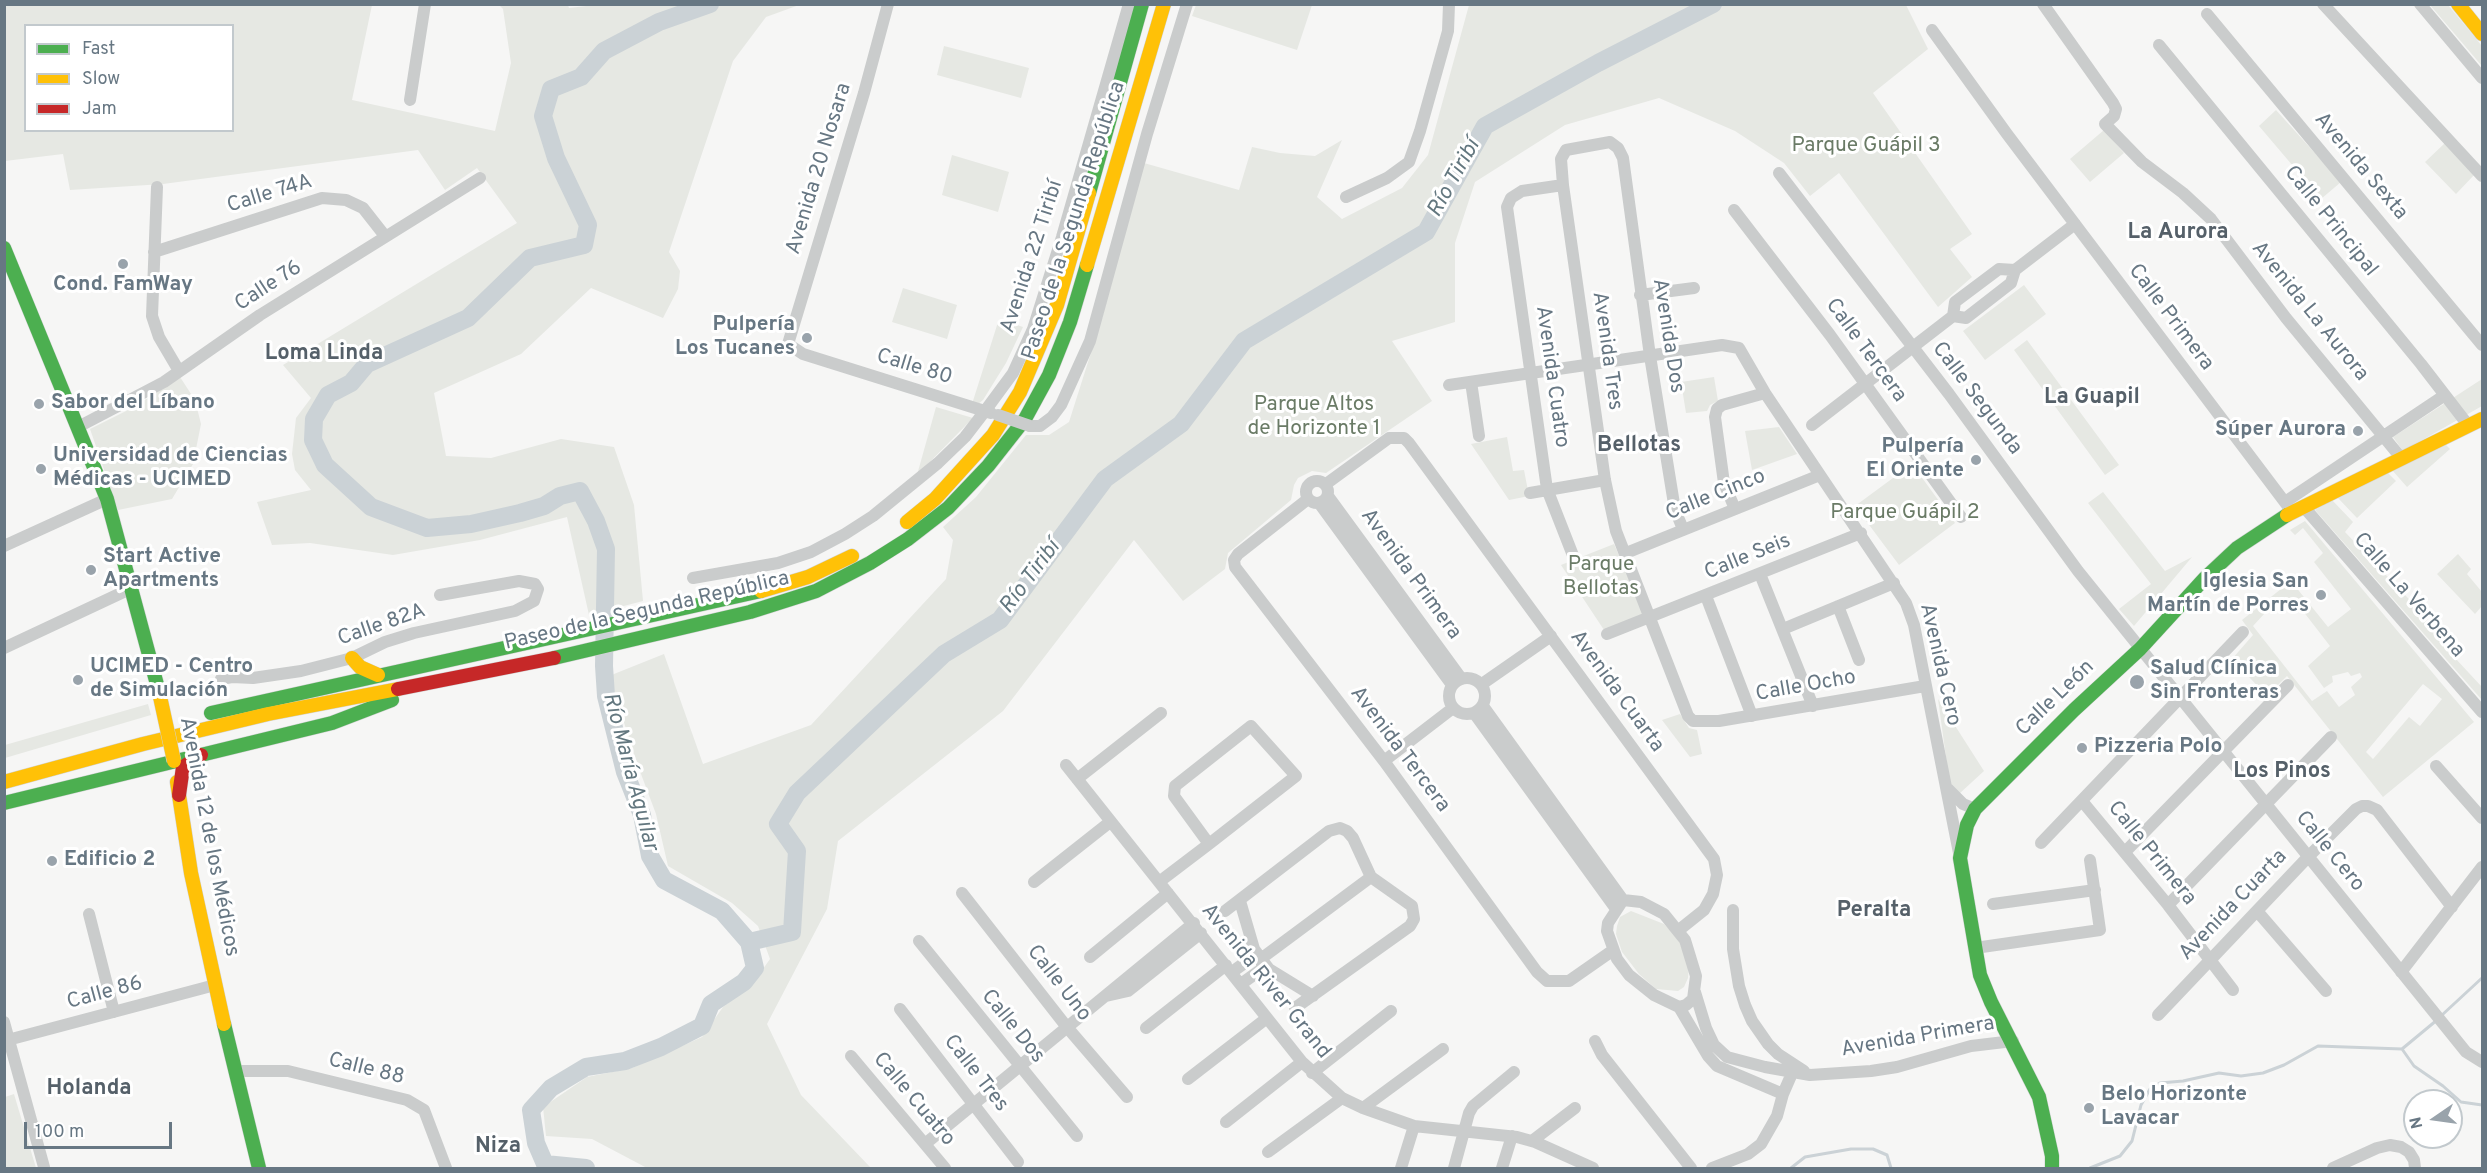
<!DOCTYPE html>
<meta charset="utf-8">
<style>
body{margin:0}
#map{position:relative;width:2487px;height:1173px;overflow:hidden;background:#f6f6f5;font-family:Overpass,sans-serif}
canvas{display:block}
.frame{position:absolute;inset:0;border:6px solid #677783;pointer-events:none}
.legend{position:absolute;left:24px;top:24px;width:210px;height:108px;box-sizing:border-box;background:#fff;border:2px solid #c2c9cd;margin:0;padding:8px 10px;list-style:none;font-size:18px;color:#677783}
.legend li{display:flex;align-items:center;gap:12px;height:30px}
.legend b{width:30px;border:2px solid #c2c9cd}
.north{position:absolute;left:2403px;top:1089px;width:60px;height:60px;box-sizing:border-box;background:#fff;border:2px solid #c2c9cd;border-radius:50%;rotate:257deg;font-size:16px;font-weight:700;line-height:24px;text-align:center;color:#677783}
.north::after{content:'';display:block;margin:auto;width:21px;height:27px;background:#99a3ab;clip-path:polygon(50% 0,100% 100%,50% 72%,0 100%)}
.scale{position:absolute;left:24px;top:1122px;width:148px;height:27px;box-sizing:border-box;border:3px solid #677783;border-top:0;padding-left:8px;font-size:18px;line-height:21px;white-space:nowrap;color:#677783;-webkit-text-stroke:4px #fff;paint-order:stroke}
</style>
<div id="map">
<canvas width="2487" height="1173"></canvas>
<div class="frame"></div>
<ul class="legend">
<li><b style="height:8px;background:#4caf50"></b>Fast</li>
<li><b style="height:8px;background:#ffc107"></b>Slow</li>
<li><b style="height:8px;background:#c62828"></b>Jam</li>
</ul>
<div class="north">N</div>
<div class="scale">100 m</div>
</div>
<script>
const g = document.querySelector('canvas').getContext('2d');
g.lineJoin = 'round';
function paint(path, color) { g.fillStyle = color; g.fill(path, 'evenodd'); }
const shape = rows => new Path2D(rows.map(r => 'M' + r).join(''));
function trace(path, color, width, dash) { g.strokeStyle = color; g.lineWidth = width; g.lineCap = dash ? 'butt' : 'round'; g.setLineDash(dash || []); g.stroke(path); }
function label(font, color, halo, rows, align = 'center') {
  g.font = font + ' Overpass,sans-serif'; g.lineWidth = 6; g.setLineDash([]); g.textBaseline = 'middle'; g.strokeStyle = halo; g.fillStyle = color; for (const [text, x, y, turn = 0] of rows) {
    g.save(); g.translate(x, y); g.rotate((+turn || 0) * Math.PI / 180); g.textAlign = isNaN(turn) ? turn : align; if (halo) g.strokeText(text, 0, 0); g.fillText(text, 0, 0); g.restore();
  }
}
paint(shape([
 [604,4,799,5,766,17,733,61,669,252,680,271,678,289,663,318,591,288,521,354,434,393,446,456,491,458,561,439,614,447,634,505,643,601,589,615,567,517,480,540,393,555,310,543,272,545,257,502,311,490,295,470,292,454,296,418,311,398,283,365,517,223,477,168,445,190,418,150,163,184,70,190,63,154,5,161,4,5,372,5,352,100,495,131,511,63,503,9,499,5,568,5,569,8],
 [26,26,232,26,232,130,26,130],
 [1260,5,1312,5,1297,50,1192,16,1196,5],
 [1469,5,1906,5,1928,49,1873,93,1972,234,1950,249,1972,277,1938,307,1839,173,1810,196,1784,163,1735,131,1659,98,1565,125,1475,182,1455,243,1455,322,1392,341,1432,401,1326,473,1312,471,1298,478,1294,485,1291,500,1228,553,1225,569,1183,601,1134,540,1003,711,838,841,827,909,767,1024,801,1095,871,1168,647,1168,592,1139,546,1136,543,1107,587,1077,632,1068,702,1037,723,1007,753,983,770,959,758,926,732,903,668,866,656,814,638,766,609,676,664,654,703,764,811,725,946,579,953,540,943,527,976,497,1026,435,1049,435,1069,422,1102,318,1144,163,1239,190,1252,147,1280,153,1315,156,1342,140,1317,197,1342,219,1402,188,1428,155],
 [2430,5,2448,5,2482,46,2482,66],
 [944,46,1029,68,1021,98,937,75],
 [2276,110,2341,182,2321,199,2259,126],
 [2104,130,2124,153,2090,182,2070,159],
 [2445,143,2475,174,2456,194,2425,162],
 [952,155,1009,172,998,212,942,195],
 [2024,285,2046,314,1985,360,1963,331],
 [903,288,957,305,947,339,892,322],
 [999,319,1023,327,1006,363,983,400,977,405,972,404],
 [2027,340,2119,465,2105,475,2014,350],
 [180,377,195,400,201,424,193,464,172,499,118,510,90,429,134,407],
 [1714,377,1718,401,1710,405,1707,411,1686,413,1681,382],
 [2482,379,2482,406,2403,451,2393,437],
 [936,407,973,418,917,475],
 [1779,427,1797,454,1752,470,1745,431],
 [1507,437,1513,471,1524,470,1529,496,1509,500,1471,444],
 [2446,445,2450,449,2407,487,2392,470],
 [1912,464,1955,523,1899,565,1855,506],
 [2388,473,2396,481,2357,518,2338,498],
 [2103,492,2165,571,2192,557,2134,626,2119,609,2151,584,2088,503],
 [2332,500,2353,522,2345,532,2447,639,2442,644,2482,687,2482,700,2315,510],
 [2305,521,2474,722,2383,797,2287,676,2267,696,2232,659,2253,635,2242,620,2291,581,2328,627,2351,609,2314,562,2323,553,2303,528,2295,535,2290,530],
 [2272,599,2277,606,2285,600,2293,604,2296,602,2330,646,2308,666,2324,688,2333,682,2332,676,2348,672,2351,676,2360,673,2362,677,2351,687,2355,695,2339,707,2327,691,2312,701,2253,626,2265,613,2261,607],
 [2423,684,2442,699,2420,726,2409,717,2373,759,2366,752],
 [1614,544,1645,614,1604,630,1561,565],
 [2458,554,2471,569,2467,574,2482,592,2482,606,2475,614,2437,574],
 [1938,699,1984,771,1959,794,1950,786],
 [148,704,151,715,5,758,5,745],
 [1680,714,1689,728,1697,730,1702,754,1690,757,1662,720],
 [1631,911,1664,924,1678,938,1689,967,1688,978,1684,987,1678,991,1656,989,1639,974,1622,952,1616,934,1617,926,1620,917],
 [14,1094,36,1168,5,1168,5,1097]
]), '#e6e8e3');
trace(shape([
 [2442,1015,2482,978],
 [2402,1049,2437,1020],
 [1791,1168,1805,1157,1851,1149,1873,1149,1887,1155,1891,1168],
 [2090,1168,2120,1156,2132,1141,2141,1105,2150,1089,2160,1083,2183,1081,2219,1073,2241,1076,2263,1073,2284,1065,2318,1046,2402,1049,2414,1066,2443,1086,2461,1102,2482,1105]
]), '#cbd2d6', 3);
trace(shape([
 [749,942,792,932,797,851,778,824,797,793,944,654,1000,620,1105,479,1181,424,1244,341,1426,232,1485,126,1598,63,1713,4],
 [586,1168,545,1164,536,1143,531,1110,551,1088,586,1067,625,1061,661,1047,702,1026,711,1004,744,982,755,968,749,942,722,911,664,880,650,856,642,815,625,772,606,696,604,666,606,549,596,521,580,491,560,496,544,506,520,513,471,524,427,528,371,507,325,465,313,440,314,419,328,395,351,383,367,364,468,318,530,258,584,245,588,225,556,158,543,116,551,89,581,77,604,51,659,22,710,4]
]), '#cbd2d6', 18);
const fast = shape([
 [1089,193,1142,4],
 [4,248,107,499,159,692],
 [554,658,750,612,816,591,870,563,908,539,948,508,988,466,1025,419,1049,375,1070,322,1087,265],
 [211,713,761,591],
 [4,803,332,723,392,700],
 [224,1024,259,1168],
 [2052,1168,2052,1156,2039,1097,1991,1002,1980,975,1960,858,1967,825,1975,809,2074,710,2140,649,2205,578,2237,548,2287,515]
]);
const slow = shape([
 [2458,4,2482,34],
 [1087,265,1164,4],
 [2287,515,2482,419],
 [907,522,935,499,993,435,1020,392,1057,305,1089,193],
 [761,591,808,577,852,556],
 [352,658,360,667,378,675],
 [4,782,143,744,268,714,398,689],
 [177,782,191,873,224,1024]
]);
const jam = shape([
 [398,689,554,658],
 [179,795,183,767,201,755]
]);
trace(fast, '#d2d3d4', 15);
trace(slow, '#d2d3d4', 15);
trace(jam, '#d2d3d4', 15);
trace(shape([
 [888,4,864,93,788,344,803,354,991,413],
 [2043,4,2113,103,2116,109,2114,116,2105,124,2142,162,2183,193,2211,219,2286,318,2402,459],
 [2323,4,2482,176],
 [2420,4,2482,78],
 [2207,14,2482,345],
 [1932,30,2007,134,2293,513],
 [2159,45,2421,364,2468,425],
 [410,100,425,4],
 [1779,173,1949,394,2078,571,2466,1052,2482,1062],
 [1563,185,1605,480,1616,531,1688,716,1693,721,1719,721,1925,686],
 [157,187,152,316,159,337,179,371],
 [1346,197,1387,178,1409,162,1420,131,1448,31,1449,4],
 [1734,210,1830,335,1961,517],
 [154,252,322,198,346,200,363,208,385,236],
 [1640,295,1694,288],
 [1953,316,1966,318,2011,283,2015,270,2075,224],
 [1471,382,1479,436],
 [1449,385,1722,345,1739,348,1765,393,1906,603,1914,625,1959,853],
 [1812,425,1953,316,1955,302,1999,269,2015,270],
 [1030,426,1040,426,1052,417,1061,405,1090,341,1147,134,1187,4],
 [78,427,164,382,260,315,480,178],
 '1306 492a11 11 0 1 1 22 0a11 11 0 1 1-22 0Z',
 [1326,484,1389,438,1404,438,1409,443,1714,859,1717,875,1713,894,1704,910,1679,930],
 [1530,493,1605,480],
 [1328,496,1461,678],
 [1308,499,1238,554,1234,560,1235,567,1384,761,1537,972,1547,981,1569,981,1612,951],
 [2285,502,2445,395],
 [1319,503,1452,685],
 [2303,506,2482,712],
 [1735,509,1724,483,1715,417,1717,409,1722,405,1765,393],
 [4,546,107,499],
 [1626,553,1820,475],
 [1574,558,1547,489,1507,207,1511,198,1522,191,1563,185,1561,159,1566,150,1610,142,1618,148,1623,158,1650,356,1675,510,1683,529],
 [1760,574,1813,706],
 [693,578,778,563,811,552,845,534,873,516,938,463,965,437,985,411,1013,373,1033,329,1062,237,1129,4],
 [1706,596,1752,716],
 [1838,606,1859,660],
 [1783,629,1894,583],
 [1607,634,1861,533],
 [4,648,132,588],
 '1449 696a18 18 0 1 1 36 0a18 18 0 1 1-36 0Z',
 [221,679,232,677,253,678,301,671,352,658,385,642,414,633,515,611,534,601,538,589,535,584,519,581,440,595],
 [1482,684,1551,636],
 [1483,706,1623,900],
 [1474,713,1616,909],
 [1384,761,1453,708],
 [1066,765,1302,1062,1342,1098,1363,1108,1414,1126,1517,1137,1535,1142,1593,1168],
 [2436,766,2482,818],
 [1077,779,1161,713],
 [1948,789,1963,804,1975,809],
 [2082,801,2168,905,2233,990],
 [2041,843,2243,632],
 [2125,852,2288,685],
 [1034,882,1110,822],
 [1159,882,1209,844,1296,776,1251,726,1175,786,1174,796,1209,844],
 [962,893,1066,1026,1127,1097],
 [1623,900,1641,902,1664,914,1685,940,1696,976,1693,999,1686,1005,1679,1007,1654,995,1629,975,1617,959,1607,931,1608,923,1623,900],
 [1240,901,1254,949,1269,969,1313,996],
 [1993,904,2095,890],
 [2168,905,2331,737],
 [1733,910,1733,949,1739,986,1745,1005,1752,1021,1768,1044,1778,1054,1804,1071],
 [1225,911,1329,831,1340,828,1347,831,1353,838,1371,877,1412,906,1414,919,1410,926,1295,1008],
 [2257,911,2326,991],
 [89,914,114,1012],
 [919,941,1077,1136],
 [1975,948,2100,930,2090,860],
 [1090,957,1168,893],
 [1232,972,1253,957,1262,958,1371,877],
 [2401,972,2482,867],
 [1241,984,1262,969,1262,958],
 [1695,992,1706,1028,1714,1045,1727,1057,1765,1067,1810,1075,1871,1071,1897,1067,1971,1046,2013,1041],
 [1106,996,1128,991,1201,933],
 [1679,1007,1708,1056,1717,1066,1783,1094],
 [900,1009,1018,1162],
 [2158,1015,2308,857,2356,809,2362,806,2368,806,2377,810,2452,907],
 [4,1022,44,1167],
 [1146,1028,1226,965],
 [4,1041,215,985],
 [1595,1041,1602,1055,1691,1168],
 [851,1056,945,1168],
 [235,1071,288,1071,407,1100,424,1110,446,1168],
 [1312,1073,1391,1011],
 [1188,1079,1267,1018],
 [1363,1108,1443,1049],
 [1226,1122,1302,1062],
 [1532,1141,1575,1108],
 [925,1144,1194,923],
 [1268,1152,1342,1098],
 [1401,1168,1414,1126],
 [1454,1168,1469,1113,1473,1106,1514,1072],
 [1502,1168,1512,1136],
 [1712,1168,1748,1154,1761,1144,1777,1116,1783,1094,1793,1071],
 [2333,1168,2377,1148,2390,1145,2401,1147,2409,1152,2414,1160,2415,1168]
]), '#cacccc', 12);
trace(fast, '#4caf50', 14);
trace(slow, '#ffc107', 14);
trace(jam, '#c62828', 14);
const slowBridge = shape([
 [159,692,174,761]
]);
trace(slowBridge, '#d2d3d4', 15, []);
trace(shape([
 [998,415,1030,426]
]), '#cacccc', 12);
trace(slowBridge, '#ffc107', 14);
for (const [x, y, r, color] of [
 [123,264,6,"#99a3ab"],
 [807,338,6,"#99a3ab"],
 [39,404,6,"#99a3ab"],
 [2358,431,6,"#99a3ab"],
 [1976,460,6,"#99a3ab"],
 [41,469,6,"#99a3ab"],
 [91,570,6,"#99a3ab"],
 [2321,595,6,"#99a3ab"],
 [78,680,6,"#99a3ab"],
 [2137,682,8,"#99a3ab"],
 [2082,748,6,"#99a3ab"],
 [52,861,6,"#99a3ab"],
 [2089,1108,6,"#99a3ab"]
]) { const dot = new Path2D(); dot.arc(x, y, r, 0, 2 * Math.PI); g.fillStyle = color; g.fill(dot); trace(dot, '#fff', 2); }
label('21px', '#6a7b66', '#fff', [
 ["Parque Guápil 3",1866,147],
 ["Parque Altos",1314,406],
 ["de Horizonte 1",1314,430],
 ["Parque Guápil 2",1905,514],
 ["Parque",1601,566],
 ["Bellotas",1601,590]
]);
label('21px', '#677783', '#fff', [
 ["Avenida Sexta",2360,167,50],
 ["Avenida 20 Nosara",820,169,-73],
 ["Calle 74A",270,195,-17],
 ["Paseo de la Segunda República",1075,221,-72],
 ["Calle Principal",2330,222,51],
 ["Avenida 22 Tiribí",1033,257,-72],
 ["Calle 76",269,287,-33],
 ["Avenida La Aurora",2309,312,51],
 ["Calle Primera",2170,318,53],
 ["Avenida Dos",1667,336,81],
 ["Avenida Tres",1606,351,82],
 ["Calle Tercera",1865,351,54],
 ["Calle 80",914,368,17],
 ["Avenida Cuatro",1551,377,82],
 ["Calle Segunda",1976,399,53],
 ["Calle Cinco",1716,496,-22],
 ["Calle Seis",1748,558,-22],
 ["Avenida Primera",1410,575,54],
 ["Calle La Verbena",2408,596,49],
 ["Paseo de la Segunda República",647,612,-13],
 ["Calle 82A",382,626,-19],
 ["Avenida Cero",1939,665,77],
 ["Calle Ocho",1806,687,-10],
 ["Avenida Cuarta",1616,692,54],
 ["Calle León",2056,699,-44],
 ["Avenida Tercera",1399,750,53],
 ["Avenida 12 de los Médicos",208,837,79],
 ["Calle Cero",2329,852,51],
 ["Calle Primera",2151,854,51],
 ["Avenida Cuarta",2234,906,-46],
 ["Avenida River Grand",1265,982,51],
 ["Calle Uno",1058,984,52],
 ["Calle 86",105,994,-15],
 ["Calle Dos",1012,1027,51],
 ["Avenida Primera",1918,1038,-10],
 ["Calle 88",366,1070,14],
 ["Calle Tres",975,1074,52],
 ["Calle Cuatro",913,1100,50]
]);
label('bold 21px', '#677783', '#fff', [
 ["Cond. FamWay",123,286,"center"],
 ["Pulpería",795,326,"right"],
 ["Los Tucanes",795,350,"right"],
 ["Sabor del Líbano",51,404],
 ["Súper Aurora",2346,431,"right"],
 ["Pulpería",1964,448,"right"],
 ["El Oriente",1964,472,"right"],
 ["Universidad de Ciencias",53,457],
 ["Médicas - UCIMED",53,481],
 ["Start Active",103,558],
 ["Apartments",103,582],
 ["Iglesia San",2309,583,"right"],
 ["Martín de Porres",2309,607,"right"],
 ["UCIMED - Centro",90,668],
 ["de Simulación",90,692],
 ["Salud Clínica",2150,670],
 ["Sin Fronteras",2150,694],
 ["Pizzeria Polo",2094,748],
 ["Edificio 2",64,861],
 ["Belo Horizonte",2101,1096],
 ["Lavacar",2101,1120]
], 'left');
label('italic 22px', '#63777f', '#fff', [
 ["Río Tiribí",1455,179,-61],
 ["Río Tiribí",1031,578,-53],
 ["Río María Aguilar",629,772,75]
]);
label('bold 22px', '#556069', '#fff', [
 ["La Aurora",2178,234],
 ["Loma Linda",324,355],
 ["La Guapil",2092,399],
 ["Bellotas",1639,447],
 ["Los Pinos",2282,773],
 ["Peralta",1874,912],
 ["Holanda",89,1090],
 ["Niza",498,1148]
]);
</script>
